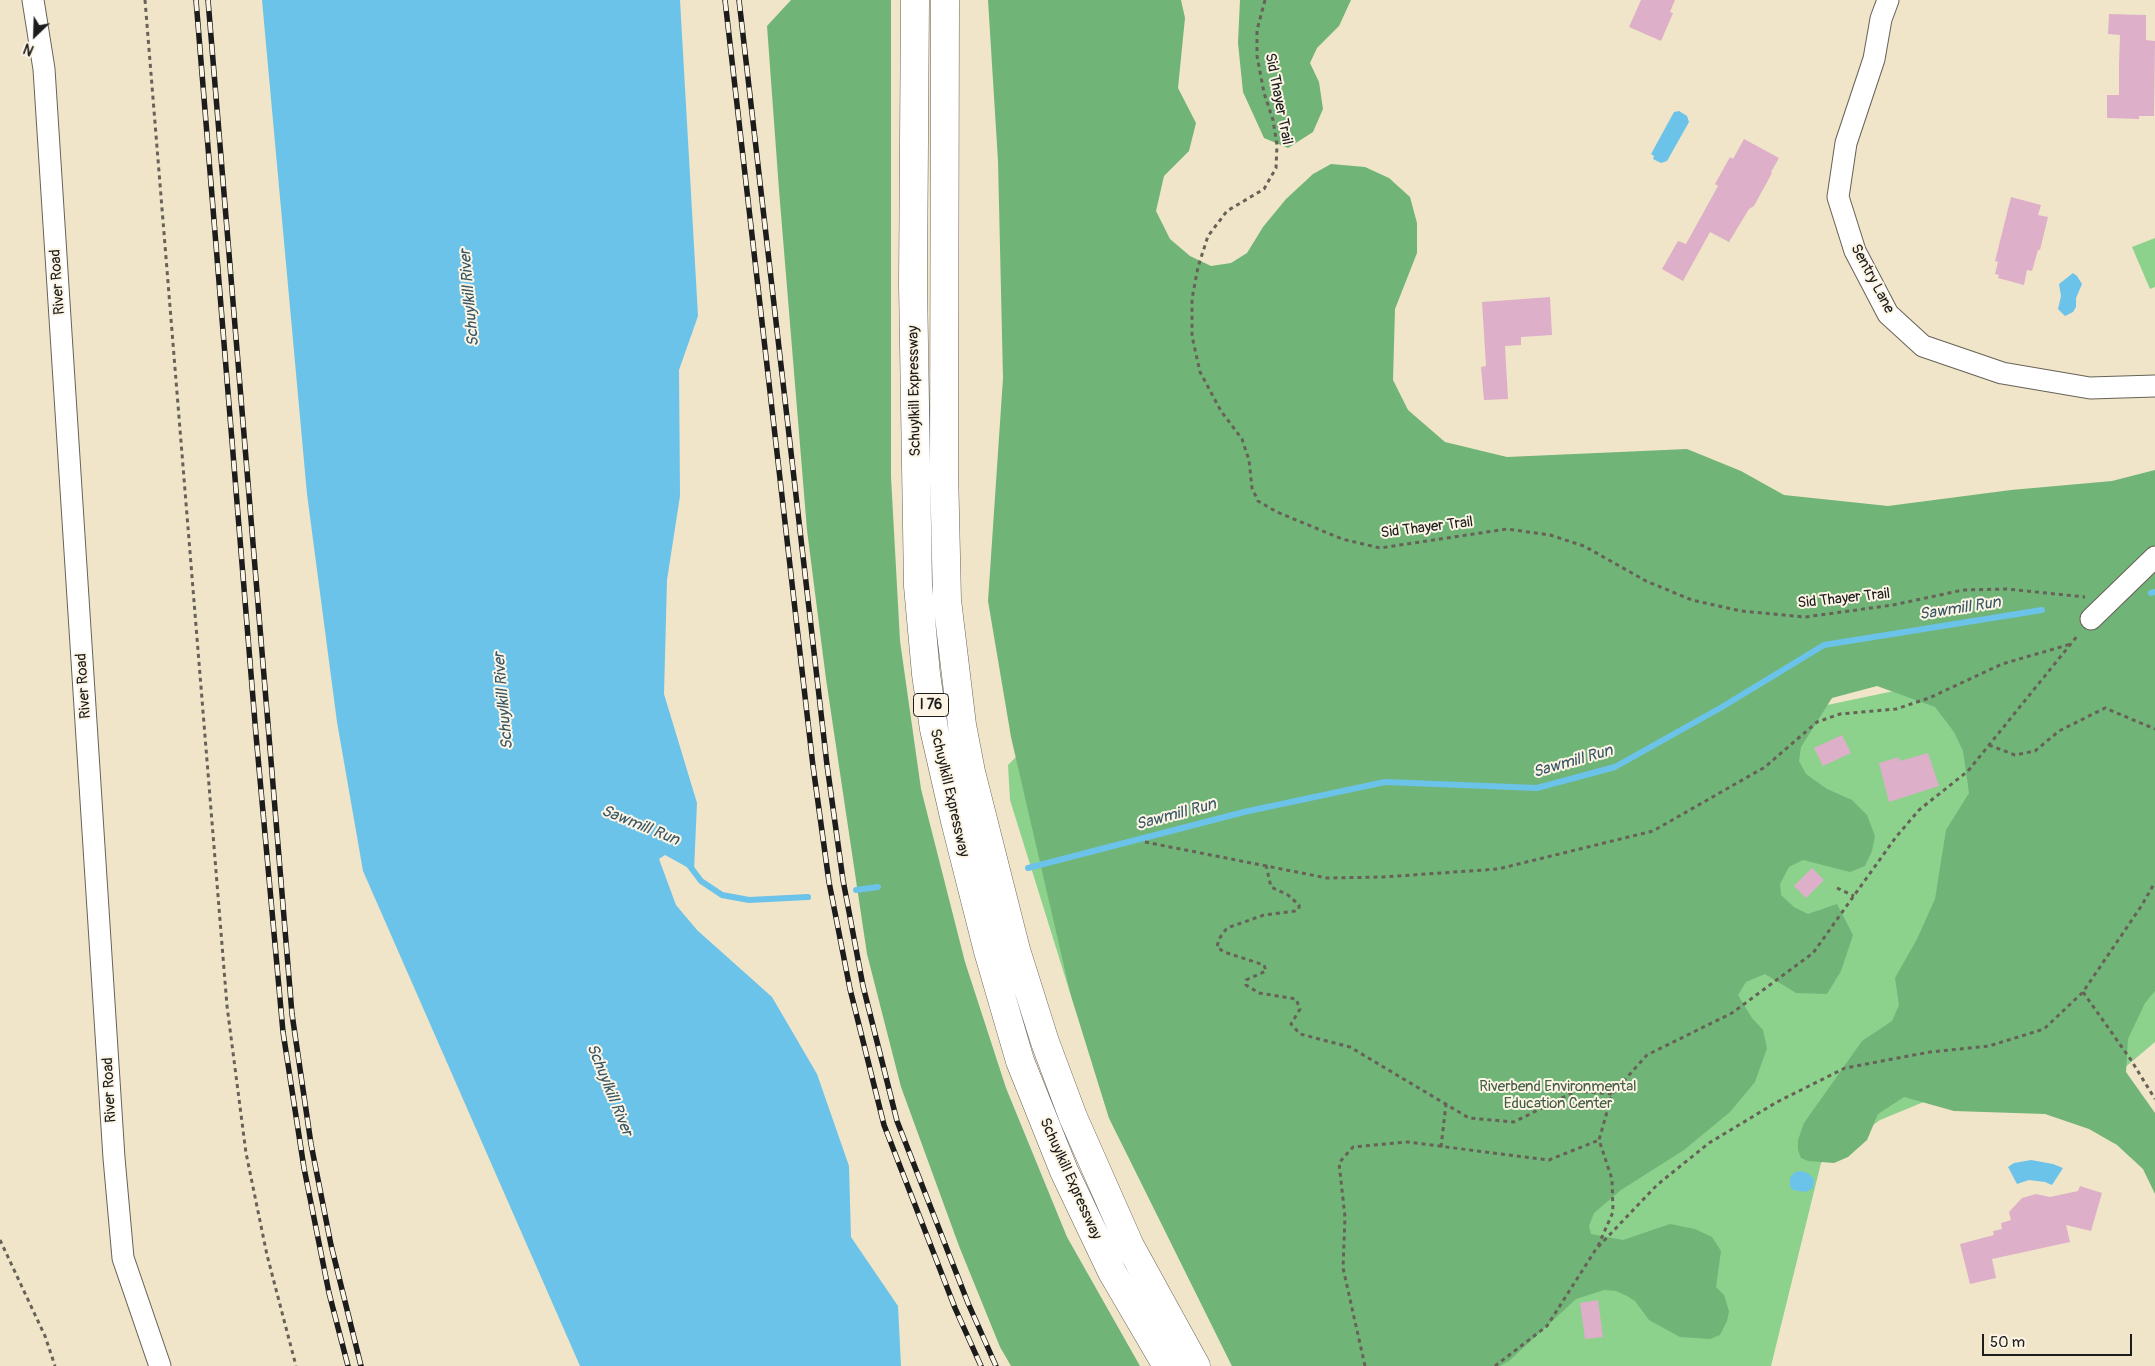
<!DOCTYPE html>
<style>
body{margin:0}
#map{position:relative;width:2155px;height:1366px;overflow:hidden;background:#f0e5c8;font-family:Pangolin,sans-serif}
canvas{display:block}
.north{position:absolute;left:10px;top:10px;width:50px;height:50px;-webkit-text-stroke:4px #fcf5e5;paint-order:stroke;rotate:204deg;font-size:14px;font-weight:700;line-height:20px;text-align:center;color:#1c1c1c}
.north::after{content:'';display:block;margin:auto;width:18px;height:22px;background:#1c1c1c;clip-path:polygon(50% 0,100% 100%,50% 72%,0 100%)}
.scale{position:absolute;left:1982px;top:1334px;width:150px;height:22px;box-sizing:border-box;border:2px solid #1c1c1c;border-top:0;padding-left:6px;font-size:15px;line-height:18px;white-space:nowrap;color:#1c1c1c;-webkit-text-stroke:4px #fcf5e5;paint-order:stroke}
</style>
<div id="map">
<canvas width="2155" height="1366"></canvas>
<div class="north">N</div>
<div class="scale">50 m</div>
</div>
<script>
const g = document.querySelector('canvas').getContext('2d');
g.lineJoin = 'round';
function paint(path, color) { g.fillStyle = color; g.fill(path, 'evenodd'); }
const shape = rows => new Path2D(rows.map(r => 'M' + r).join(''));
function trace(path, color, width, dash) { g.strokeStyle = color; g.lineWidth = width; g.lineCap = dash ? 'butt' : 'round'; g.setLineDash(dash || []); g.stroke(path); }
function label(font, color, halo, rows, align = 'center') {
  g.font = font + ' Pangolin,sans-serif'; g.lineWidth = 4; g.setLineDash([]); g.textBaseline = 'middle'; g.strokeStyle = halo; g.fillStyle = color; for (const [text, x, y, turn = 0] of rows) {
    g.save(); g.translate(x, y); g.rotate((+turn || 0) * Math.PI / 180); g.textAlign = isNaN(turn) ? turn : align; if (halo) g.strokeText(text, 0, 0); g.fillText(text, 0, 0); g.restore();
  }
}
paint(shape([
 [2155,238,2155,287,2150,289,2132,247],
 [2155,541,2155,1042,2103,1086,1943,1094,1880,1120,1821,1163,1771,1366,1232,1366,1109,1118,1010,800,1008,765,1034,739,1794,712,1913,687]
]), '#8cd28c');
paint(shape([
 [791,0,891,0,891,477,900,641,921,789,965,962,1006,1088,1067,1237,1140,1366,1011,1366,1000,1347,959,1246,901,1087,867,954,826,679,807,530,779,190,767,26],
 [988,0,1181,0,1185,18,1178,88,1196,123,1189,151,1164,176,1156,211,1170,239,1190,256,1211,266,1231,263,1247,253,1263,227,1286,199,1313,174,1331,164,1365,167,1389,178,1410,197,1417,223,1417,253,1395,309,1393,380,1408,410,1445,442,1507,457,1687,449,1741,471,1784,495,1888,506,2011,490,2112,481,2155,470,2155,991,2145,1003,2128,1039,2126,1072,2155,1113,2155,1194,2143,1169,2117,1145,2089,1129,2045,1114,1954,1111,1904,1097,1878,1114,1867,1140,1848,1157,1834,1163,1808,1161,1801,1158,1798,1150,1798,1140,1804,1123,1862,1041,1892,1021,1899,1005,1895,978,1917,939,1935,899,1946,830,1969,793,1963,751,1954,732,1935,707,1877,686,1832,698,1801,747,1799,761,1806,774,1827,789,1852,800,1867,815,1875,836,1872,851,1865,866,1850,872,1803,860,1789,867,1780,884,1781,895,1794,907,1808,914,1837,904,1853,935,1841,971,1827,994,1796,993,1765,974,1746,982,1738,995,1752,1018,1763,1030,1767,1048,1755,1082,1730,1112,1684,1150,1621,1190,1594,1213,1589,1226,1591,1234,1623,1240,1670,1224,1695,1229,1712,1237,1721,1251,1716,1287,1724,1295,1729,1311,1727,1321,1720,1335,1710,1339,1680,1337,1649,1320,1635,1301,1627,1296,1616,1291,1604,1290,1576,1299,1509,1361,1500,1366,1232,1366,1109,1118,1070,992,1011,737,988,601,1003,378,998,161],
 [1240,0,1351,0,1339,26,1317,48,1310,63,1319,82,1323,109,1313,132,1288,148,1264,138,1243,92,1238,43]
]), '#71b478');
paint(shape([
 [262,0,680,0,698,316,679,370,680,496,667,580,664,694,697,803,694,871,665,855,659,859,676,905,697,930,772,997,817,1074,849,1166,851,1237,898,1306,901,1366,580,1366,363,871,337,722,307,494],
 [1679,111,1687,116,1689,122,1667,161,1661,163,1653,159,1654,156,1651,154,1674,112],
 [2073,273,2077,276,2082,284,2076,298,2076,307,2073,312,2065,316,2058,309,2061,296,2059,284],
 [2031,1160,2053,1164,2063,1168,2052,1185,2045,1182,2029,1180,2017,1184,2008,1167,2014,1163],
 [1802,1171,1809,1174,1814,1179,1813,1188,1806,1192,1793,1190,1790,1186,1790,1178,1795,1172]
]), '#6cc3e9');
trace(shape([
 [2151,593,2155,592],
 [689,865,701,881,722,895,749,900,808,897],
 [1028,868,1244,812,1385,782,1537,788,1615,767,1722,707,1824,645,2042,610],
 [856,890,878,887]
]), '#6cc3e9', 6);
paint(shape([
 [1641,0,1675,0,1670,12,1673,13,1661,41,1629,27],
 [2109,14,2146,15,2146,40,2155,41,2154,116,2139,116,2139,119,2107,118,2107,95,2119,95,2119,64,2120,35,2108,34],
 [1744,139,1779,158,1771,172,1772,173,1754,206,1749,209,1729,242,1710,232,1683,281,1662,269,1678,241,1686,244,1718,186,1715,184,1730,157,1733,159],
 [2011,197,2041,205,2038,215,2048,217,2040,250,2038,250,2032,271,2027,270,2024,285,1998,278,1999,275,1995,274,1998,262,1995,261],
 [1550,297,1552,335,1521,337,1521,345,1505,346,1508,399,1484,400,1481,367,1486,366,1482,302],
 [1842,735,1851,753,1823,766,1814,748],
 [1928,753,1939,786,1889,802,1879,763,1899,757,1900,761],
 [1812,868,1824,880,1806,898,1794,886],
 [2080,1186,2102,1193,2091,1231,2066,1225,2070,1242,1992,1259,1996,1278,1970,1284,1960,1244,1994,1235,1993,1231,2002,1229,2001,1223,2011,1220,2009,1212,2022,1198,2036,1194,2050,1197,2078,1191],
 [1598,1300,1603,1337,1585,1339,1580,1303]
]), '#ddafc9');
const minor = shape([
 [33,0,44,69,114,1158,123,1258,160,1366],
 [1888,0,1881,19,1874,59,1846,143,1838,197,1855,251,1888,314,1923,346,2002,373,2090,388,2155,386],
 [2091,619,2155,557]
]);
const motorway = shape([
 [915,0,913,284,918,586,926,674,934,729,955,821,988,951,1020,1061,1064,1171,1112,1272,1167,1366],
 [945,0,944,469,947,600,962,725,971,772,1016,950,1045,1042,1073,1117,1130,1246,1196,1366]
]);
trace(minor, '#666258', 23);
trace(motorway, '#666258', 29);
trace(shape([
 [145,0,227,1006,246,1153,267,1255,296,1366],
 [1265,0,1257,30,1257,56,1264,93,1273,120,1277,145,1276,168,1264,189,1227,211,1208,236,1198,267,1192,299,1192,336,1200,372,1221,411,1242,439,1249,460,1252,488,1258,501,1277,512,1342,539,1380,548,1507,529,1550,535,1584,546,1646,581,1692,600,1741,611,1805,617,1893,605,1963,590,2007,589,2085,597],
 [1989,745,2015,755,2035,751,2059,731,2105,708,2155,729],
 [1145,842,1327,878,1383,877,1498,869,1653,831,1765,767,1817,722,1840,714,1896,709,1929,698,2002,664,2071,644],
 [1266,865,1271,887,1288,895,1299,905,1299,909,1295,911,1264,915,1227,928,1219,939,1217,947,1224,952,1264,965,1266,971,1246,980,1246,985,1259,993,1296,999,1300,1009,1291,1024,1300,1034,1350,1047,1469,1118,1514,1122,1576,1091,1612,1094],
 [1837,888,1854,896],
 [2083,992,2131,1060,2155,1099],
 [1441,1147,1446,1104],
 [0,1240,45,1336,55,1366],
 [1598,1246,1613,1212,1612,1179,1599,1140,1612,1094,1647,1055,1732,1013,1813,953,1896,837,1919,810,1968,771,2078,635],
 [1365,1366,1343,1268,1345,1217,1339,1163,1353,1147,1407,1142,1549,1160,1599,1140],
 [1495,1366,1547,1326,1596,1249,1657,1185,1709,1143,1777,1102,1845,1068,1930,1052,1989,1046,2044,1029,2083,992,2142,905,2155,882]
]), '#666258', 3, [4, 4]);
trace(minor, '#fff', 21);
trace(motorway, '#fff', 28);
const rail = shape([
 [196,0,256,735,283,1032,304,1168,329,1293,348,1366],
 [208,0,292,1014,311,1144,331,1245,361,1366],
 [725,0,813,766,829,882,850,989,884,1125,955,1308,981,1366],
 [739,0,827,765,843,880,863,986,897,1121,968,1303,996,1366]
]);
trace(rail, '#1c1c1c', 5.5);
trace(rail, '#fcf5e5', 4, [11]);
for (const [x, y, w] of [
 [931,705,35]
]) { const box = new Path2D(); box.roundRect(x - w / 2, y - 11.5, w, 23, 4); g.fillStyle = '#fcf5e5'; g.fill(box); trace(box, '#1c1c1c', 1); }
label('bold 14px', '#1c1c1c', null, [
 ["I 76",931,705]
]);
label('15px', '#1c1c1c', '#fcf5e5', [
 ["Sid Thayer Trail",1278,99,79],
 ["Sentry Lane",1872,279,62],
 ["River Road",58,282,-94],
 ["Schuylkill Expressway",915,391,-91],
 ["Sid Thayer Trail",1427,528,-7],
 ["Sid Thayer Trail",1844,599,-6],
 ["River Road",84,686,-94],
 ["Schuylkill Expressway",949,793,77],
 ["River Road",110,1090,-93],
 ["Schuylkill Expressway",1070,1179,66]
]);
label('15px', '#435c43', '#fcf5e5', [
 ["Riverbend Environmental",1558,1087],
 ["Education Center",1558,1104]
]);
label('italic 16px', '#385664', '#fcf5e5', [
 ["Schuylkill River",470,298,-95],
 ["Sawmill Run",1960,609,-9],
 ["Schuylkill River",504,701,-95],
 ["Sawmill Run",1573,762,-16],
 ["Sawmill Run",1176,815,-15],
 ["Sawmill Run",640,826,22],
 ["Schuylkill River",609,1090,68]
]);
</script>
